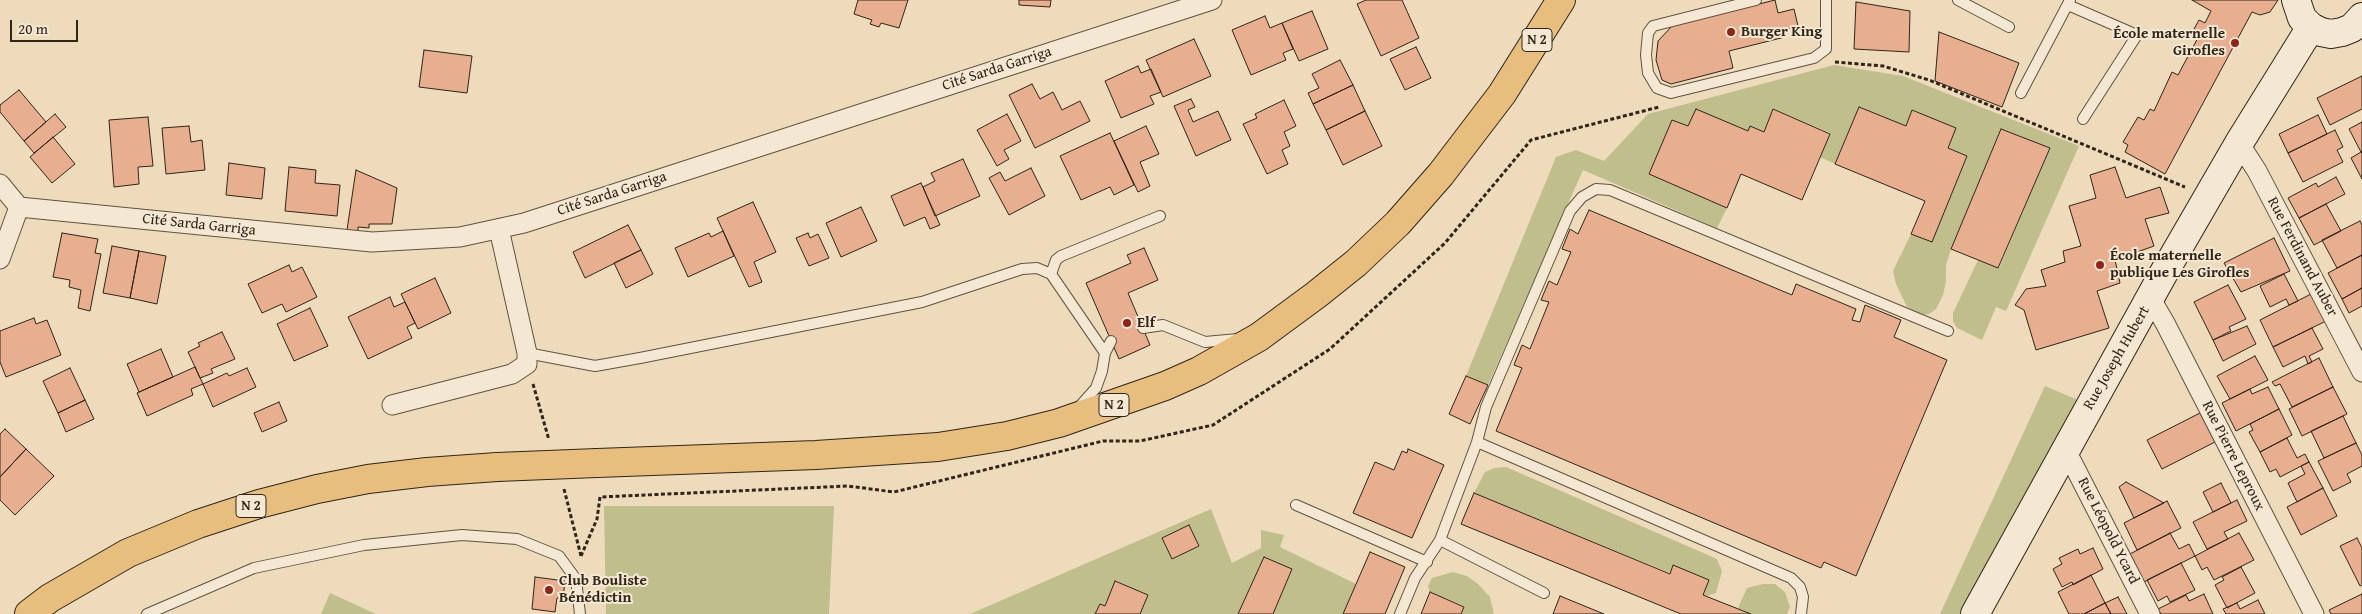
<!DOCTYPE html>
<meta charset="utf-8">
<style>
body{margin:0}
#map{position:relative;width:2362px;height:614px;overflow:hidden;background:#eedbbc;font-family:"Gentium Book Plus",serif}
canvas{display:block}
.scale{position:absolute;left:10px;top:20px;width:68px;height:22px;box-sizing:border-box;border:2px solid #312418;border-top:0;padding-left:6px;font-size:15px;line-height:18px;white-space:nowrap;color:#312418;-webkit-text-stroke:4px #f4e8d3;paint-order:stroke}
</style>
<div id="map">
<canvas width="2362" height="614"></canvas>
<div class="scale">20 m</div>
</div>
<script>
const g = document.querySelector('canvas').getContext('2d');
g.lineJoin = 'round';
function paint(path, color) { g.fillStyle = color; g.fill(path, 'evenodd'); }
const shape = rows => new Path2D(rows.map(r => 'M' + r).join(''));
function trace(path, color, width, dash) { g.strokeStyle = color; g.lineWidth = width; g.lineCap = dash ? 'butt' : 'round'; g.setLineDash(dash || []); g.stroke(path); }
function label(font, color, halo, rows, align = 'center') {
  g.font = font + ' "Gentium Book Plus",serif'; g.lineWidth = 4; g.setLineDash([]); g.textBaseline = 'middle'; g.strokeStyle = halo; g.fillStyle = color; for (const [text, x, y, turn = 0] of rows) {
    g.save(); g.translate(x, y); g.rotate((+turn || 0) * Math.PI / 180); g.textAlign = isNaN(turn) ? turn : align; if (halo) g.strokeText(text, 0, 0); g.fillText(text, 0, 0); g.restore();
  }
}
paint(shape([
 [1834,65,1903,76,2079,146,2006,311,1996,307,1982,340,1957,328,1953,321,1953,313,1978,260,1999,268,2050,148,2001,129,1951,249,1946,265,1946,281,1943,295,1936,309,1929,314,1921,315,1907,307,1896,284,1893,271,1911,234,1932,241,1967,156,1948,148,1956,128,1913,110,1906,126,1859,107,1835,164,1820,157,1830,133,1774,109,1764,132,1751,126,1748,131,1688,126,1672,120,1649,174,1727,208,1717,228,1583,170,1488,385,1466,376,1556,157,1576,150,1604,161,1648,114],
 [2045,386,2078,400,1973,614,1940,614],
 [1506,467,1717,559,1722,571,1716,593,1707,596,1703,595,1709,580,1673,566,1670,573,1474,493,1485,472,1494,468],
 [604,506,834,506,829,614,606,614],
 [1211,509,1232,563,1261,548,1261,530,1284,535,1280,547,1356,584,1343,614,1273,614,1292,569,1264,557,1238,614,1140,614,1147,595,1116,581,1105,606,1100,604,1095,614,970,614],
 [1189,525,1199,546,1172,559,1162,538],
 [1453,572,1467,576,1478,584,1490,597,1494,614,1461,614,1464,606,1430,592,1428,586,1432,578],
 [1763,584,1775,584,1785,592,1790,607,1787,614,1751,614,1738,608,1747,588],
 [330,593,376,614,321,614]
]), '#c0be8c');
const building = shape([
 [858,0,908,0,899,28,881,23,879,27,870,24,872,20,854,14,858,0],
 [1019,0,1051,0,1050,7,1019,5,1019,0],
 [1366,0,1402,0,1419,38,1381,56,1357,4,1366,0],
 [1775,0,1778,13,1794,9,1798,26,1783,30,1785,37,1729,51,1733,68,1671,84,1662,80,1656,60,1658,41,1672,26,1775,0],
 [2192,0,2278,0,2270,12,2260,15,2252,12,2165,174,2125,152,2128,145,2123,142,2138,117,2144,120,2150,109,2154,111,2172,72,2178,75,2201,32,2194,29,2199,20,2205,23,2211,11,2192,0],
 [1856,2,1910,11,1909,52,1854,49,1856,2],
 [1312,11,1328,49,1299,61,1282,23,1312,11],
 [1265,16,1270,28,1282,23,1293,49,1283,53,1286,60,1251,75,1232,30,1265,16],
 [1939,32,2019,63,2002,107,1935,81,1939,32],
 [1194,39,1211,76,1163,97,1146,60,1194,39],
 [1416,47,1431,78,1405,90,1390,59,1416,47],
 [424,50,472,56,467,93,419,87,424,50],
 [1340,60,1353,85,1313,104,1308,93,1319,88,1312,74,1340,60],
 [1138,66,1141,73,1151,69,1161,92,1150,96,1154,104,1121,118,1105,81,1138,66],
 [2362,76,2362,109,2330,125,2317,98,2362,76],
 [1032,84,1040,99,1053,92,1062,110,1080,101,1090,121,1035,148,1009,95,1032,84],
 [1353,85,1365,111,1326,130,1313,104,1353,85],
 [19,90,46,122,24,141,0,112,0,105,19,90],
 [1191,99,1195,107,1188,110,1193,122,1218,111,1231,140,1196,156,1174,106,1191,99],
 [1284,100,1296,126,1284,132,1290,146,1282,150,1288,164,1267,174,1243,124,1257,118,1255,114,1284,100],
 [1859,107,1906,126,1912,110,1956,128,1948,148,1967,156,1932,242,1911,234,1925,201,1835,164,1859,107],
 [1696,109,1748,131,1750,126,1764,132,1773,109,1830,134,1802,200,1741,174,1727,208,1649,174,1672,120,1688,126,1696,109],
 [1365,111,1382,146,1343,165,1326,130,1365,111],
 [55,114,66,127,34,153,24,141,55,114],
 [1007,114,1021,141,1004,150,1009,159,997,166,977,130,1007,114],
 [2318,115,2327,134,2288,153,2279,134,2318,115],
 [148,117,153,166,138,167,139,184,114,187,109,120,148,117],
 [2362,122,2362,152,2361,152,2349,129,2362,122],
 [189,126,191,142,202,140,205,170,166,174,162,128,189,126],
 [1146,126,1159,154,1140,162,1150,186,1138,192,1114,141,1146,126],
 [2001,129,2050,148,1998,268,1951,249,2001,129],
 [2335,130,2343,147,2337,150,2343,162,2303,182,2288,153,2335,130],
 [1110,133,1134,185,1114,195,1110,187,1081,200,1060,156,1110,133],
 [53,137,75,164,52,183,30,157,53,137],
 [2361,152,2362,152,2362,179,2351,158,2361,152],
 [963,159,980,196,935,216,923,187,935,181,931,173,963,159],
 [229,163,265,168,262,199,226,195,229,163],
 [289,167,316,170,315,183,340,185,337,216,285,211,289,167],
 [2115,167,2126,198,2160,187,2169,213,2145,219,2154,246,2115,260,2120,283,2097,291,2109,328,2036,350,2024,310,2015,305,2026,289,2046,286,2041,270,2065,262,2063,251,2081,246,2069,206,2096,198,2090,175,2115,167],
 [1031,168,1045,196,1009,215,989,178,1000,172,1005,181,1031,168],
 [356,170,397,188,392,224,369,224,369,228,358,227,358,232,347,230,356,170],
 [2336,177,2345,194,2299,218,2288,198,2316,183,2318,187,2336,177],
 [921,183,940,225,930,229,925,217,904,226,891,196,921,183],
 [753,202,776,252,754,262,762,282,749,287,717,218,753,202],
 [2326,204,2341,231,2314,245,2299,218,2326,204],
 [861,207,877,241,841,257,826,223,861,207],
 [1589,210,1792,295,1796,284,1856,309,1852,320,1860,322,1865,305,1901,320,1894,337,1947,360,1856,576,1824,562,1821,568,1496,431,1522,368,1514,365,1522,345,1530,349,1549,302,1541,300,1549,281,1557,285,1571,252,1562,249,1570,229,1578,234,1589,210],
 [2360,221,2362,225,2362,255,2337,268,2322,240,2360,221],
 [628,225,641,250,585,278,573,252,628,225],
 [723,231,734,256,688,277,675,248,709,233,711,237,723,231],
 [62,233,98,239,95,253,101,254,90,311,78,308,81,290,69,287,70,280,53,277,62,233],
 [808,233,810,238,818,234,829,258,809,266,796,238,808,233],
 [2274,238,2290,271,2241,292,2224,263,2274,238],
 [112,246,139,251,130,298,103,293,112,246],
 [1144,248,1158,280,1128,293,1150,345,1119,359,1086,283,1131,263,1127,255,1144,248],
 [641,250,653,274,626,288,614,263,641,250],
 [139,251,166,256,157,304,130,298,139,251],
 [2362,255,2362,288,2342,299,2328,273,2362,255],
 [289,265,292,272,302,267,317,297,286,312,282,304,262,313,248,284,289,265],
 [2284,274,2298,301,2289,305,2286,299,2270,307,2260,286,2284,274],
 [435,278,451,313,418,329,401,294,435,278],
 [2228,285,2246,319,2229,327,2231,331,2213,340,2194,302,2228,285],
 [2362,288,2362,306,2349,313,2342,299,2362,288],
 [2315,292,2328,320,2273,347,2260,320,2315,292],
 [390,297,394,307,405,302,415,323,407,327,412,338,368,359,348,317,390,297],
 [310,308,328,346,294,361,277,324,310,308],
 [34,318,36,324,47,320,61,355,6,377,0,362,0,331,34,318],
 [2247,326,2256,344,2223,361,2213,340,2247,326],
 [2312,328,2323,349,2309,356,2312,362,2308,364,2305,356,2283,367,2273,347,2312,328],
 [222,332,235,359,211,369,213,373,200,378,188,352,200,346,198,343,222,332],
 [161,349,173,377,139,392,127,364,161,349],
 [2255,356,2268,380,2230,399,2217,376,2255,356],
 [2319,358,2333,387,2292,407,2280,384,2275,386,2272,382,2319,358],
 [195,367,203,384,191,389,193,395,147,416,137,393,195,367],
 [70,368,85,400,58,413,43,381,70,368],
 [247,368,256,387,213,407,203,384,227,373,229,376,247,368],
 [1466,376,1488,385,1470,424,1449,414,1466,376],
 [2268,387,2279,409,2236,431,2222,403,2250,389,2252,394,2268,387],
 [2333,387,2347,414,2302,436,2289,409,2333,387],
 [85,400,94,419,66,432,58,413,85,400],
 [279,402,287,421,262,432,254,413,279,402],
 [2279,409,2292,435,2260,452,2249,432,2253,430,2250,424,2279,409],
 [2200,413,2215,442,2162,469,2147,440,2200,413],
 [2343,416,2356,443,2324,458,2311,431,2343,416],
 [5,429,26,449,0,477,0,434,5,429],
 [2287,438,2297,458,2305,454,2309,462,2280,477,2276,469,2270,472,2260,452,2287,438],
 [2356,443,2362,455,2362,466,2347,474,2351,482,2333,491,2318,461,2356,443],
 [26,449,54,476,15,515,0,500,0,477,26,449],
 [1408,449,1444,465,1412,538,1353,513,1375,462,1394,470,1402,451,1407,453,1408,449],
 [2309,462,2323,488,2297,502,2288,483,2305,474,2301,466,2309,462],
 [2126,482,2164,503,2134,518,2119,487,2126,482],
 [2221,483,2231,503,2213,512,2203,492,2221,483],
 [2323,488,2337,516,2301,535,2287,507,2323,488],
 [1474,493,1670,574,1673,565,1709,580,1703,595,1751,614,1681,614,1461,524,1474,493],
 [2237,500,2247,521,2224,532,2228,539,2207,549,2193,522,2237,500],
 [2167,501,2181,528,2137,550,2124,523,2167,501],
 [1189,525,1199,546,1172,559,1162,538,1189,525],
 [2170,533,2179,549,2189,544,2195,556,2144,582,2130,554,2170,533],
 [2239,533,2254,560,2214,580,2207,567,2202,570,2195,556,2239,533],
 [2357,538,2362,548,2362,585,2360,586,2340,546,2357,538],
 [2093,548,2103,569,2073,585,2072,582,2062,587,2053,569,2062,564,2059,558,2078,549,2080,554,2093,548],
 [1370,552,1405,567,1385,614,1343,614,1370,552],
 [1264,557,1292,569,1273,614,1238,614,1264,557],
 [2181,563,2195,590,2170,602,2167,596,2158,601,2147,580,2181,563],
 [2241,567,2255,593,2227,608,2215,585,2224,580,2222,577,2241,567],
 [2091,575,2105,603,2084,614,2069,614,2058,592,2091,575],
 [535,577,565,581,563,599,557,598,555,612,532,609,535,577],
 [1115,581,1148,595,1140,614,1095,614,1100,604,1105,606,1115,581],
 [1430,592,1464,607,1461,614,1421,614,1430,592],
 [2204,594,2213,614,2161,614,2158,609,2186,595,2189,601,2204,594],
 [2362,594,2362,614,2331,614,2329,610,2362,594],
 [1560,596,1604,614,1553,614,1560,596],
 [2118,597,2127,614,2111,614,2105,603,2118,597],
 [2258,600,2265,614,2226,614,2223,609,2237,603,2240,609,2258,600],
 [2105,603,2111,614,2084,614,2105,603]
]);
paint(building, '#e7ae90');
trace(building, '#312418', 1);
const lane = shape([
 [1756,0,1653,26,1648,33,1646,55,1648,73,1657,88,1671,93,1814,58,1826,49,1826,0],
 [1958,0,2009,27],
 [2068,5,2137,35,2083,119],
 [2021,93,2070,0],
 [1051,274,1056,260,1061,256,1160,216],
 [1143,328,1163,325,1205,342,1238,339],
 [527,353,595,366,640,358,922,302,1022,269,1037,268,1051,274,1105,353],
 [1080,406,1096,388,1102,371,1105,353,1111,341],
 [1477,442,1791,578,1800,587,1803,597,1801,614],
 [1296,505,1427,562],
 [1440,540,1544,593],
 [147,614,254,568,364,545,462,535,517,539,559,556,576,579,580,614],
 [1400,614,1415,578,1440,540,1477,442,1486,407,1570,211,1582,197,1596,189,1610,190,1948,331]
]);
const street = shape([
 [2239,143,2257,171,2362,372],
 [0,184,19,207,372,242,460,237,524,223,1212,0],
 [0,259,19,207],
 [2151,299,2165,323,2314,614],
 [392,405,512,374,527,364,527,353,499,229],
 [2059,461,2071,460,2150,614]
]);
const secondary = shape([
 [2296,0,2302,18,2311,27,2321,32,2331,34,2342,32,2352,28,2362,17],
 [1975,614,2162,276,2239,143,2311,27]
]);
const primary = shape([
 [597,463,816,455,938,447,1007,436,1059,423,1165,386,1199,371,1259,337,1316,295,1356,263,1398,223,1441,174,1502,94,1561,0],
 [29,614,50,598,128,553,198,524,259,504,317,489,368,479,427,472,497,467]
]);
trace(lane, '#605241', 12);
trace(street, '#605241', 21);
trace(secondary, '#312418', 30);
trace(primary, '#312418', 30);
trace(shape([
 [1835,62,1883,66,1929,80,2185,187],
 [533,384,549,440],
 [564,489,581,556],
 [581,556,597,519,600,497,848,486,894,492,1103,441,1140,441,1213,425,1330,349,1445,243,1531,140,1659,107]
]), '#312418', 3, [4, 2.5]);
trace(lane, '#f4e8d3', 10);
trace(street, '#f4e8d3', 19);
trace(secondary, '#f4e8d3', 28);
trace(primary, '#e7be7e', 28);
const primaryBridge = shape([
 [497,467,597,463]
]);
trace(primaryBridge, '#312418', 30, []);
trace(primaryBridge, '#e7be7e', 28);
for (const [x, y, r, color] of [
 [1731,32,5,"#8f2418"],
 [2235,43,5,"#8f2418"],
 [2100,265,5,"#8f2418"],
 [1127,323,5,"#8f2418"],
 [549,590,5,"#8f2418"]
]) { const dot = new Path2D(); dot.arc(x, y, r, 0, 2 * Math.PI); g.fillStyle = color; g.fill(dot); trace(dot, '#f4e8d3', 2); }
for (const [x, y, w] of [
 [1537,40,30],
 [1114,405,30],
 [251,506,30]
]) { const box = new Path2D(); box.roundRect(x - w / 2, y - 11.5, w, 23, 4); g.fillStyle = '#f4e8d3'; g.fill(box); trace(box, '#312418', 1); }
label('bold 14px', '#312418', null, [
 ["N 2",1537,40],
 ["N 2",1114,405],
 ["N 2",251,506]
]);
label('bold 15px', '#312418', '#f4e8d3', [
 ["Burger King",1741,32],
 ["École maternelle",2225,34,"right"],
 ["Girofles",2225,51,"right"],
 ["École maternelle",2110,256],
 ["publique Les Girofles",2110,273],
 ["Elf",1137,323],
 ["Club Bouliste",559,581],
 ["Bénédictin",559,598]
], 'left');
label('15px', '#312418', '#f4e8d3', [
 ["Cité Sarda Garriga",997,69,-18],
 ["Cité Sarda Garriga",612,194,-18],
 ["Cité Sarda Garriga",199,225,6],
 ["Rue Ferdinand Auber",2302,257,62],
 ["Rue Joseph Hubert",2117,358,-60],
 ["Rue Pierre Leproux",2233,456,63],
 ["Rue Léopold Ycard",2108,531,63]
]);
</script>
